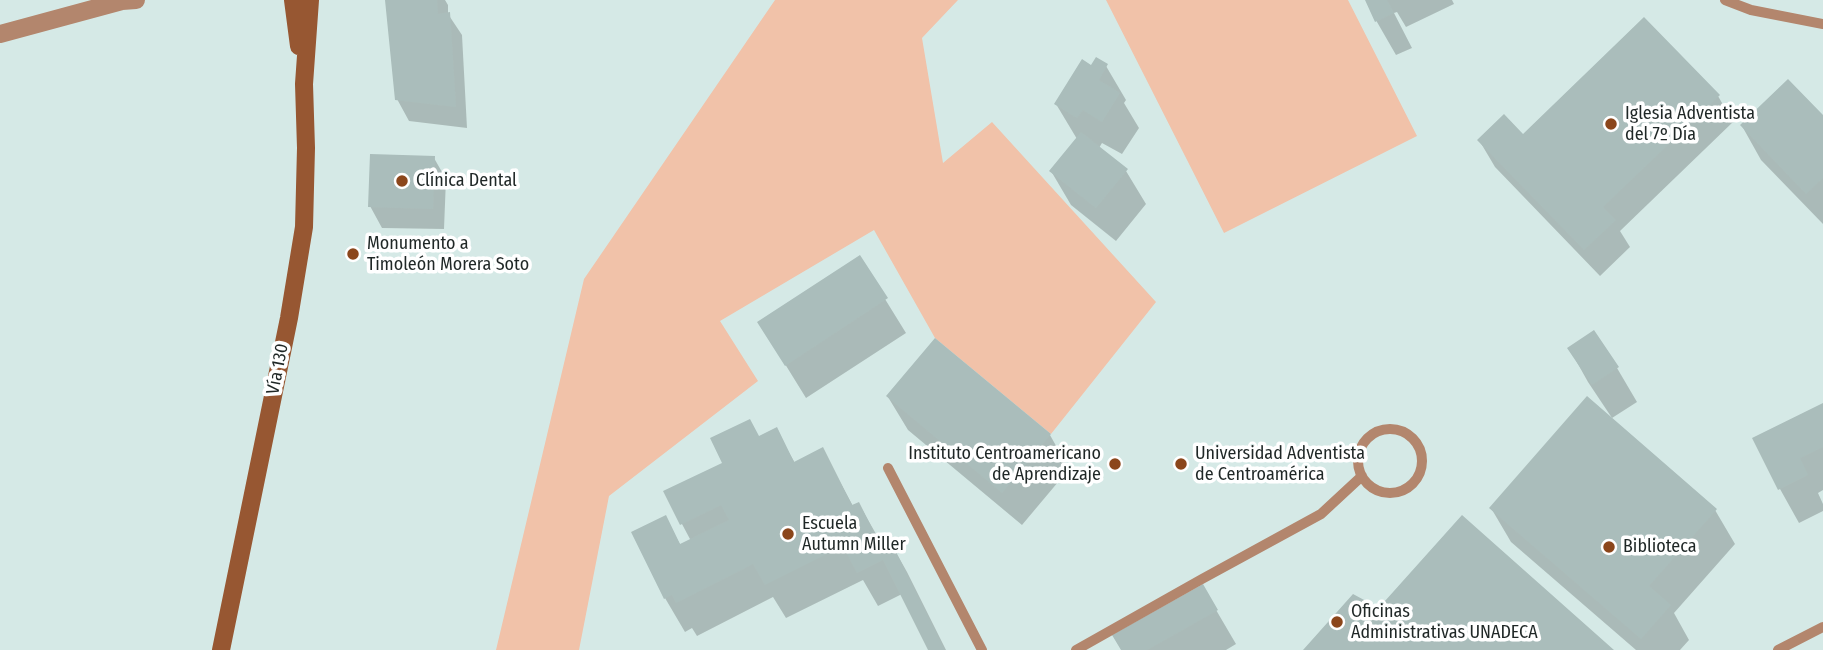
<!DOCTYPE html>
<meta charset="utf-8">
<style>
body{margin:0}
canvas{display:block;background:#d5e9e6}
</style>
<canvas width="1823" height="650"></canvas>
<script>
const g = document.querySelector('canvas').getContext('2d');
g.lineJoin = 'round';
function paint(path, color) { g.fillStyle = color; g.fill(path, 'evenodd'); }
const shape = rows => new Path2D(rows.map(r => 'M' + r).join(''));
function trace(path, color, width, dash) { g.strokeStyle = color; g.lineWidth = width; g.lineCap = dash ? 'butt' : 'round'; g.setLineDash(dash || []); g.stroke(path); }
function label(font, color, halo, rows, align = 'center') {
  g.font = font + ' "Fira Sans Condensed",sans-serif'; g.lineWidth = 7; g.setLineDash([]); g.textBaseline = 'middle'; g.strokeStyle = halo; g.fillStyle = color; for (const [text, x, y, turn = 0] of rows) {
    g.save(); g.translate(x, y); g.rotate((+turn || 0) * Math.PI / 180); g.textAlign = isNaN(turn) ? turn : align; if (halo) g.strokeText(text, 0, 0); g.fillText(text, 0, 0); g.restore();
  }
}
paint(shape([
 [775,0,958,0,922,38,943,163,992,122,1156,302,1051,434,935,338,874,230,720,321,758,381,609,496,579,650,496,650,584,279],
 [1106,0,1348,0,1417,136,1224,233]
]), '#f1c2a9');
paint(shape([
 [387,0,445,0,448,5,448,14,462,35,467,128,409,121,397,99],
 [1367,0,1452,0,1454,4,1406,27,1397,12,1394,13,1412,48,1396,55,1377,22],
 [1106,66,1126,100,1124,103,1139,128,1122,154,1102,143,1099,148,1126,171,1146,204,1116,241,1071,205,1051,171,1077,139,1056,104,1092,67],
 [1718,96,1733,122,1620,231,1630,247,1600,276,1495,167,1479,140,1523,136],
 [1823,118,1823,224,1761,160,1742,126],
 [434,158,446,179,444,229,382,228,370,206],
 [859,257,906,333,806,398,759,322],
 [1569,348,1617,368,1637,402,1612,418,1588,382],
 [888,397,1050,435,1069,469,1022,525,908,430],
 [1823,405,1823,490,1818,493,1823,504,1823,511,1799,523,1780,489,1755,439],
 [776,430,795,463,822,449,853,506,859,504,880,541,888,538,907,572,946,650,930,650,902,594,878,606,863,580,786,618,773,597,697,636,692,628,685,632,665,598,665,518,681,546,691,541,665,492,724,464,759,438],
 [1491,508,1715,510,1735,544,1674,613,1689,640,1680,650,1636,650,1511,542],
 [1202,586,1236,644,1226,650,1123,650]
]), '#0003');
paint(shape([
 [385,0,437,0,438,14,450,12,456,107,395,100],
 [1365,0,1387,0,1394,13,1375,22],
 [1644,17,1720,95,1603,207,1616,220,1584,250,1477,140,1504,114,1523,134],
 [1096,57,1108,64,1099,80,1120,93,1102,122,1083,110,1077,118,1054,104,1082,59,1091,65],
 [1788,79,1823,115,1823,178,1806,194,1740,125],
 [1081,132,1128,169,1096,208,1049,171],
 [370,154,435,156,433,209,368,207],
 [860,255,888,298,785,366,757,322],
 [1594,330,1619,367,1592,385,1567,348],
 [935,338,1051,434,1002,493,886,396],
 [1587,396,1717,509,1649,586,1671,605,1641,639,1489,508],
 [1823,403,1823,447,1800,458,1808,475,1778,490,1752,438],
 [750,419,759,436,777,427,794,462,823,447,852,505,859,502,878,540,888,536,945,650,928,650,883,560,857,573,843,546,765,585,753,564,676,603,672,595,664,599,631,532,666,515,680,544,729,520,721,505,680,525,663,491,722,463,710,438],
 [1462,515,1614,650,1303,650,1353,594,1366,601,1376,611],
 [1203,584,1218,610,1147,650,1121,650,1112,635]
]), '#aabdbb');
trace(shape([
 [1725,0,1751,10,1823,24],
 '1358 461a32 32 0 1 1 64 0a32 32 0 1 1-64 0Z',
 [888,468,982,650],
 [1076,650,1202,579,1321,514,1362,476],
 [1778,650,1823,627]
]), '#b3866d', 10);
trace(shape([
 [0,34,122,1,136,0]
]), '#b3866d', 18);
trace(shape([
 [293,0,299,46],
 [221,650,289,318,304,227,306,148,304,84,310,0]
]), '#975732', 18);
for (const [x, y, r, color] of [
 [1611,124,7,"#8b461b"],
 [402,181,7,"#8b461b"],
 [353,254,7,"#8b461b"],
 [1115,464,7,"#8b461b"],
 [1181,464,7,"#8b461b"],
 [788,534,7,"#8b461b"],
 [1609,547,7,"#8b461b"],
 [1337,622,7,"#8b461b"]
]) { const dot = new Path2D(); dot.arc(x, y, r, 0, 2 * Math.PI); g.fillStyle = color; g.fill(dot); trace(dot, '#fff', 2.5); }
label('18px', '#1f2726', '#fff', [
 ["Iglesia Adventista",1625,114],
 ["del 7º Día",1625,135],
 ["Clínica Dental",416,181],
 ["Monumento a",367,244],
 ["Timoleón Morera Soto",367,265],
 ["Instituto Centroamericano",1101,454,"right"],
 ["de Aprendizaje",1101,475,"right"],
 ["Universidad Adventista",1195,454],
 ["de Centroamérica",1195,475],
 ["Escuela",802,524],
 ["Autumn Miller",802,545],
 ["Biblioteca",1623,547],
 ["Oficinas",1351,612],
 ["Administrativas UNADECA",1351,633]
], 'left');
label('18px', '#1f2726', '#fff', [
 ["Vía 130",278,369,-79]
]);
</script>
